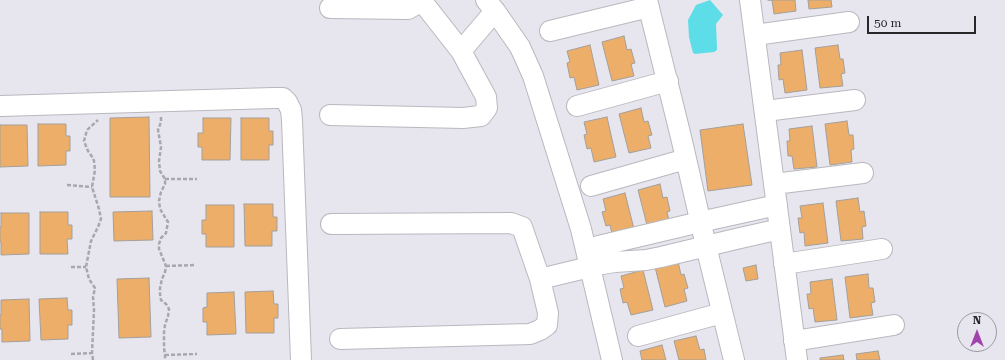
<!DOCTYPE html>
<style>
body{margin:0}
#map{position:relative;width:1005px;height:360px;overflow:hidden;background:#e7e6ee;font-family:"Roboto Serif",serif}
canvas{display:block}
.north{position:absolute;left:957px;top:312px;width:40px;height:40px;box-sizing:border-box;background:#e7e6ee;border:1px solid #9b9aa0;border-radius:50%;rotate:0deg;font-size:11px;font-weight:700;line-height:16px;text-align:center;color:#28282b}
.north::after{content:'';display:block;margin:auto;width:14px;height:18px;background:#a143ad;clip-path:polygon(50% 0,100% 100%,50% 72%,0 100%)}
.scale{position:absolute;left:867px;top:16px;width:109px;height:18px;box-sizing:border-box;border:2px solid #28282b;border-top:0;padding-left:5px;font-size:12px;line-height:14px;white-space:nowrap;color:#28282b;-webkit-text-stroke:3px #e7e6ee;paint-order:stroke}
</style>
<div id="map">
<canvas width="1005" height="360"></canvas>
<div class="north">N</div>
<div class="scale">50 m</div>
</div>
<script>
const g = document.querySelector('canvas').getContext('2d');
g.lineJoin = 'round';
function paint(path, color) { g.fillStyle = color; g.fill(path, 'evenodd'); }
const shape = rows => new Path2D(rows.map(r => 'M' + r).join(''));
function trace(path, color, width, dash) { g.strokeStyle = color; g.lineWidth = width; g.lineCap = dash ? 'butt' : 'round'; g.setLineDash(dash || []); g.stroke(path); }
paint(shape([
 [710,0,723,15,716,24,717,47,717,50,714,52,695,54,693,53,689,37,688,20,696,5]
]), '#5ddde7');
const building = shape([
 [768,0,795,0,796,11,774,14,772,0,768,0],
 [808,0,831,0,832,7,809,9,808,0],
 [624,36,627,50,631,49,635,63,631,64,634,76,612,81,602,42,624,36],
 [590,45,599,85,577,90,574,77,570,78,567,63,570,62,567,51,590,45],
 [838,45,840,59,843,59,845,73,841,74,843,86,820,88,815,48,838,45],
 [802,50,807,90,785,93,783,79,779,80,778,65,781,65,780,53,802,50],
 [641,108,644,122,648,121,652,135,648,136,651,148,629,153,619,114,641,108],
 [149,117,150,197,110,197,110,118,149,117],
 [607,117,616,157,594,162,591,148,587,149,584,135,587,134,584,122,607,117],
 [203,118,231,118,230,160,202,160,202,147,198,147,198,133,203,133,203,118],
 [241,118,269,118,269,131,273,131,273,145,269,145,269,160,241,160,241,118],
 [847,121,849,135,853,135,854,149,851,150,852,162,830,165,825,124,847,121],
 [38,124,66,124,66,136,70,136,70,151,66,151,66,165,38,166,38,124],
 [743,124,752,185,708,191,700,130,743,124],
 [0,125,27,125,28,166,0,167,0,125],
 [812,126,817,167,794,169,792,156,788,156,787,141,790,141,789,129,812,126],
 [660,184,663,198,667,197,670,211,667,212,670,224,648,229,638,190,660,184],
 [625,193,635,233,613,238,610,225,606,226,602,212,606,211,603,199,625,193],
 [858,198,860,212,864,211,866,226,862,227,863,239,841,241,836,201,858,198],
 [823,203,828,243,805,246,804,232,800,233,798,218,802,218,800,206,823,203],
 [244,204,273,204,273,217,277,217,277,231,272,231,272,246,245,246,244,204],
 [206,205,234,205,234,247,206,247,206,234,202,234,202,220,206,220,206,205],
 [152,211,153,240,114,241,113,212,152,211],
 [40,212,68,212,68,225,72,225,72,239,67,239,68,254,40,254,40,212],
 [1,213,29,213,29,254,1,255,1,242,0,242,0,227,1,227,1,213],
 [678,261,681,275,684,274,688,288,684,289,687,301,665,307,655,267,678,261],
 [756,265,758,279,746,281,743,268,756,265],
 [643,270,653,310,631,315,627,302,623,303,620,289,624,288,621,276,643,270],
 [868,274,869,288,873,288,875,302,871,303,873,315,850,318,845,277,868,274],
 [149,278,151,337,119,338,117,279,149,278],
 [832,279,837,320,815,322,813,308,809,309,807,294,811,294,810,282,832,279],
 [273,291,274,304,278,304,278,318,274,318,274,333,246,333,245,292,273,291],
 [234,292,236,334,207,335,207,322,203,322,203,308,207,307,207,293,234,292],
 [67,298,68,310,72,310,72,325,68,325,68,339,41,340,39,299,67,298],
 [29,299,30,341,2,342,2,329,0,329,0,315,1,315,1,300,29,299],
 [696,336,700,350,704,349,706,360,679,360,674,341,696,336],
 [662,345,666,360,642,360,640,351,662,345],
 [878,351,880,360,857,360,856,354,878,351],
 [843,355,844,360,820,360,820,358,843,355]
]);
paint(building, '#ecae69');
trace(building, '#a49f9a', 1);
const minor = shape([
 [486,0,495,11,520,47,533,76,581,229,612,360],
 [647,0,681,137,706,246,734,360],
 [750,0,797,360],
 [330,8,408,9,422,1],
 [550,31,649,7],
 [755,35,849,22],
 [461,51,495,11],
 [0,106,273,98,283,98,287,102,291,110,292,120,301,360],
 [577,106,668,81],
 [765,111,855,100],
 [330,115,463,118,481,116,487,108,486,97,461,51,421,0],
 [774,184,863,173],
 [591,186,686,159],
 [331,224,511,223,522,227,540,279,548,313,547,325,540,330,530,334,340,339],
 [586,249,700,222,777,205],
 [784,264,882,249],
 [540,279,602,264,615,262,646,260,661,257,736,239,780,229],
 [638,336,722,313],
 [794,341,894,325]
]);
trace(minor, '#b8b8bf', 22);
trace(shape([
 [161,117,161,122,158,130,161,147,159,161,160,171,165,179,165,184,161,192,159,201,160,209,168,222,166,233,161,238,159,244,159,249,166,266,165,272,162,279,160,288,160,294,161,300,166,304,169,309,168,316,165,325,164,332,164,348,165,355,165,360],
 [165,179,197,179],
 [67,185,92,187],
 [166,266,195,265],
 [71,267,86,267],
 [71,354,92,353],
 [165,355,197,354],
 [93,360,92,353,94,310,93,297,95,288,89,279,86,267,91,241,98,227,101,219,99,209,92,187,95,170,94,161,93,158,88,151,84,141,87,130,98,120]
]), '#a8a7ae', 2.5, [4, 2]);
trace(minor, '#fff', 20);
</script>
